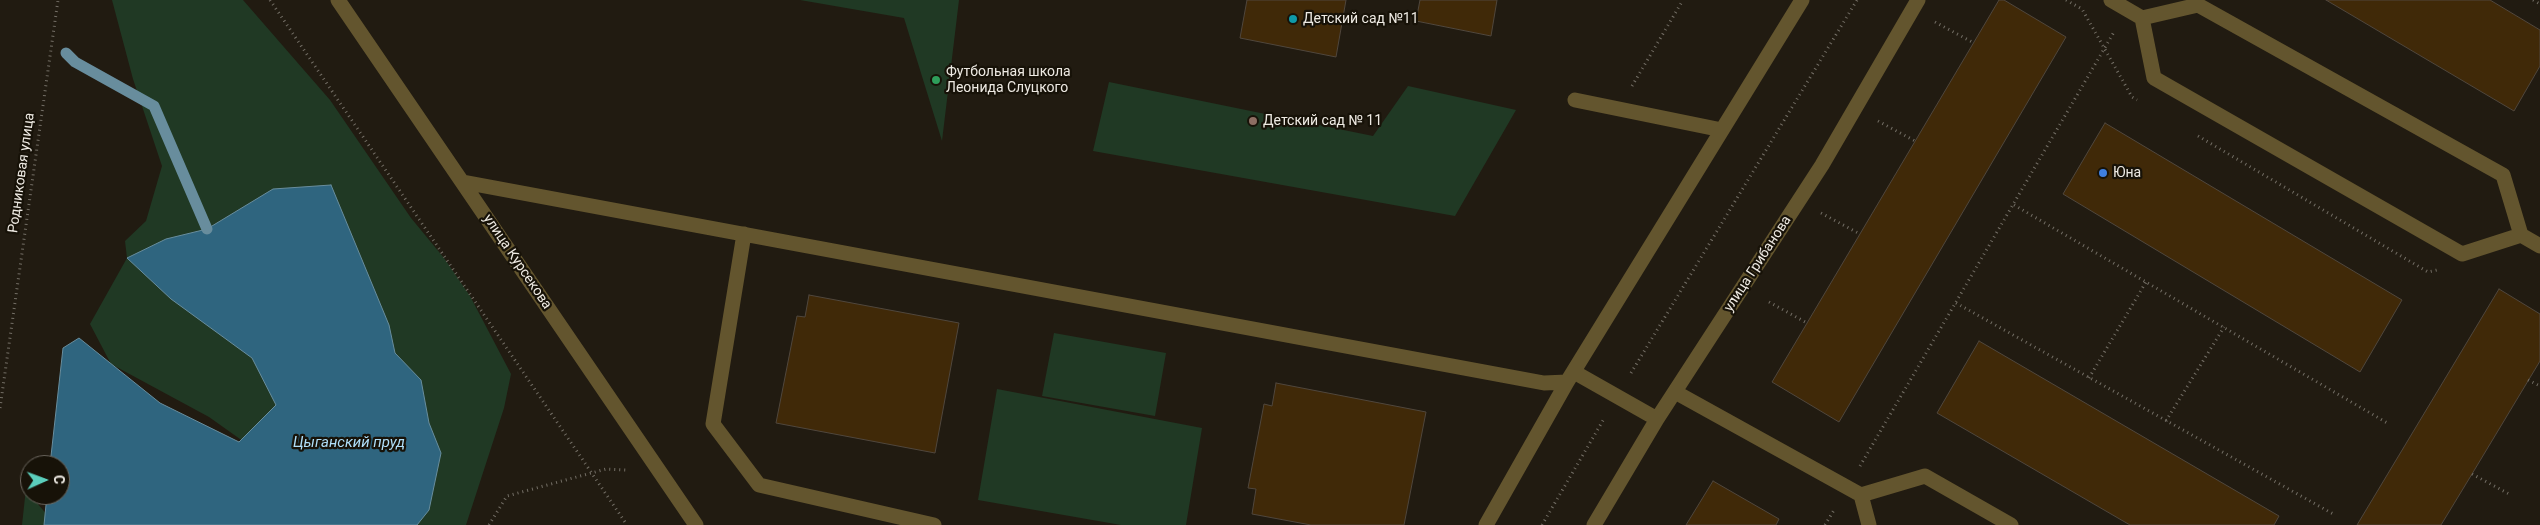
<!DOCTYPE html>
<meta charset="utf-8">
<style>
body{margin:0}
#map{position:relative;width:2540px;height:525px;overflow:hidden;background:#211b11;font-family:Roboto,sans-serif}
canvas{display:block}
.north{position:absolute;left:20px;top:455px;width:50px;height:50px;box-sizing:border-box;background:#171208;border:1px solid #6d6860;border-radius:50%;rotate:88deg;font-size:14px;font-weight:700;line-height:20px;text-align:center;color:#eeeae3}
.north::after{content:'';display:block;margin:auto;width:18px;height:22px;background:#5bcebc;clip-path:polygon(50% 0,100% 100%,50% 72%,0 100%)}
</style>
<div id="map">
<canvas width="2540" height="525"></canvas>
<div class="north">С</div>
</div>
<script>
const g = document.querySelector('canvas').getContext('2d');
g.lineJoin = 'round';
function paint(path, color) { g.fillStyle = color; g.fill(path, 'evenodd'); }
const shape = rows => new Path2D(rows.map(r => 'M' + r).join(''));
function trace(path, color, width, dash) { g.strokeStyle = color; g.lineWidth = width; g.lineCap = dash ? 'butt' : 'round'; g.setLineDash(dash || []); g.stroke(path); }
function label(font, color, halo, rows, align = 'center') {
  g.font = font + ' Roboto,sans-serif'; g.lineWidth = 4.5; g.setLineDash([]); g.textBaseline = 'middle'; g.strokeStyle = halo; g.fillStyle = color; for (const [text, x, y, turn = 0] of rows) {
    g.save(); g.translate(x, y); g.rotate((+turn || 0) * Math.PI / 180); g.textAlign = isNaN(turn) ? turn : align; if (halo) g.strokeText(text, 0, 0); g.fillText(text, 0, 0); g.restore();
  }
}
paint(shape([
 [112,0,243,0,330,100,411,218,444,258,470,296,511,374,504,408,466,525,361,525,209,417,111,364,90,324,127,258,125,241,146,221,162,166,133,79],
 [800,0,959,0,942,141,904,18],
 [1109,82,1373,136,1408,86,1516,110,1455,216,1093,151],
 [1054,333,1166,353,1155,416,1042,396],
 [997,389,1202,428,1186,525,1121,525,978,500],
 [26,488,30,495,56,525,22,525]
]), '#203924');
const water = shape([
 [331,185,389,325,395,353,421,380,429,423,441,453,429,510,417,525,44,525,47,495,60,495,60,465,50,465,63,348,79,338,160,403,239,442,276,405,252,358,171,299,127,258,166,239,207,229,273,189,331,185]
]);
paint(water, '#2f657f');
trace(water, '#688d9d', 1);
trace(shape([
 [66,53,75,62,154,106,207,229]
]), '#688d9d', 11);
const building = shape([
 [1247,0,1346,0,1336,57,1240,38,1247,0],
 [1420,0,1497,0,1491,36,1416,21,1420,0],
 [1999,0,2004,0,2066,37,1839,422,1772,382,1999,0],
 [2326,0,2490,0,2540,30,2540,66,2514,111,2326,0],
 [2105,123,2402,300,2360,372,2063,194,2105,123],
 [2499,289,2540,314,2540,361,2472,474,2441,525,2357,525,2499,289],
 [809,295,959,323,935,453,776,423,797,316,805,317,809,295],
 [1979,341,2279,516,2274,525,2130,525,1937,413,1979,341],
 [1276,383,1426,412,1404,525,1311,525,1252,514,1256,489,1248,488,1264,404,1272,406,1276,383],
 [1713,481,1779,519,1776,525,1686,525,1713,481]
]);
paint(building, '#402908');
trace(building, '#50473d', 1);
trace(shape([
 [270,0,627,525],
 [2066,0,2082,9,2132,97,2137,100],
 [2533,0,2540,4],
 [1935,22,1974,43],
 [1632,86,1683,0],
 [1878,121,1915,141],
 [2198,136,2428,272,2437,270],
 [2014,205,2389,424],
 [1821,213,1860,234],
 [1769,302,1807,323],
 [1956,303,2335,515],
 [1631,373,1857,0],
 [2089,378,2146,282],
 [2528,380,2540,386],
 [0,408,58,0],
 [2166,421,2224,327],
 [1860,466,2114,32],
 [2472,474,2511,495],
 [489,525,507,496,606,469,626,470],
 [1542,525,1605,417],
 [1825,525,1834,510]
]), '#746f66', 3, [1, 4]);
trace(shape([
 [338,0,696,525],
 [2111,0,2142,18,2198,5,2503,175,2521,235,2540,246],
 [2142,18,2154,78,2462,254,2521,235],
 [1575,100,1722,130],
 [463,182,1544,383,1567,382],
 [744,234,713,424,759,485,934,525],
 [1574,372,1657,419],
 [1675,392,1861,495,1925,476,2011,525],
 [1861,495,1869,525],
 [1486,525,1567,382,1802,0],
 [1594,525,1657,419,1822,165,1918,0]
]), '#63552e', 15);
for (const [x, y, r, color] of [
 [1293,19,5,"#0f9aa8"],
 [936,80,5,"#2e9e5b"],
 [1253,121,5,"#8d6e63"],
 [2103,173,5,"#3f7fe0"]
]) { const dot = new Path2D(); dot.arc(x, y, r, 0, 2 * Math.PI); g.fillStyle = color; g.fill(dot); trace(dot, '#171208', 2); }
label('14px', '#eeeae3', '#171208', [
 ["Детский сад №11",1303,19],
 ["Футбольная школа",946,72],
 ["Леонида Слуцкого",946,88],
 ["Детский сад № 11",1263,121],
 ["Юна",2113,173]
], 'left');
label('14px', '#eeeae3', '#171208', [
 ["Родниковая улица",22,173,-82],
 ["улица Курсекова",517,262,56],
 ["улица Грибанова",1758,264,-57]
]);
label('italic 15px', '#b0dff9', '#171208', [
 ["Цыганский пруд",349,443]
]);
</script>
